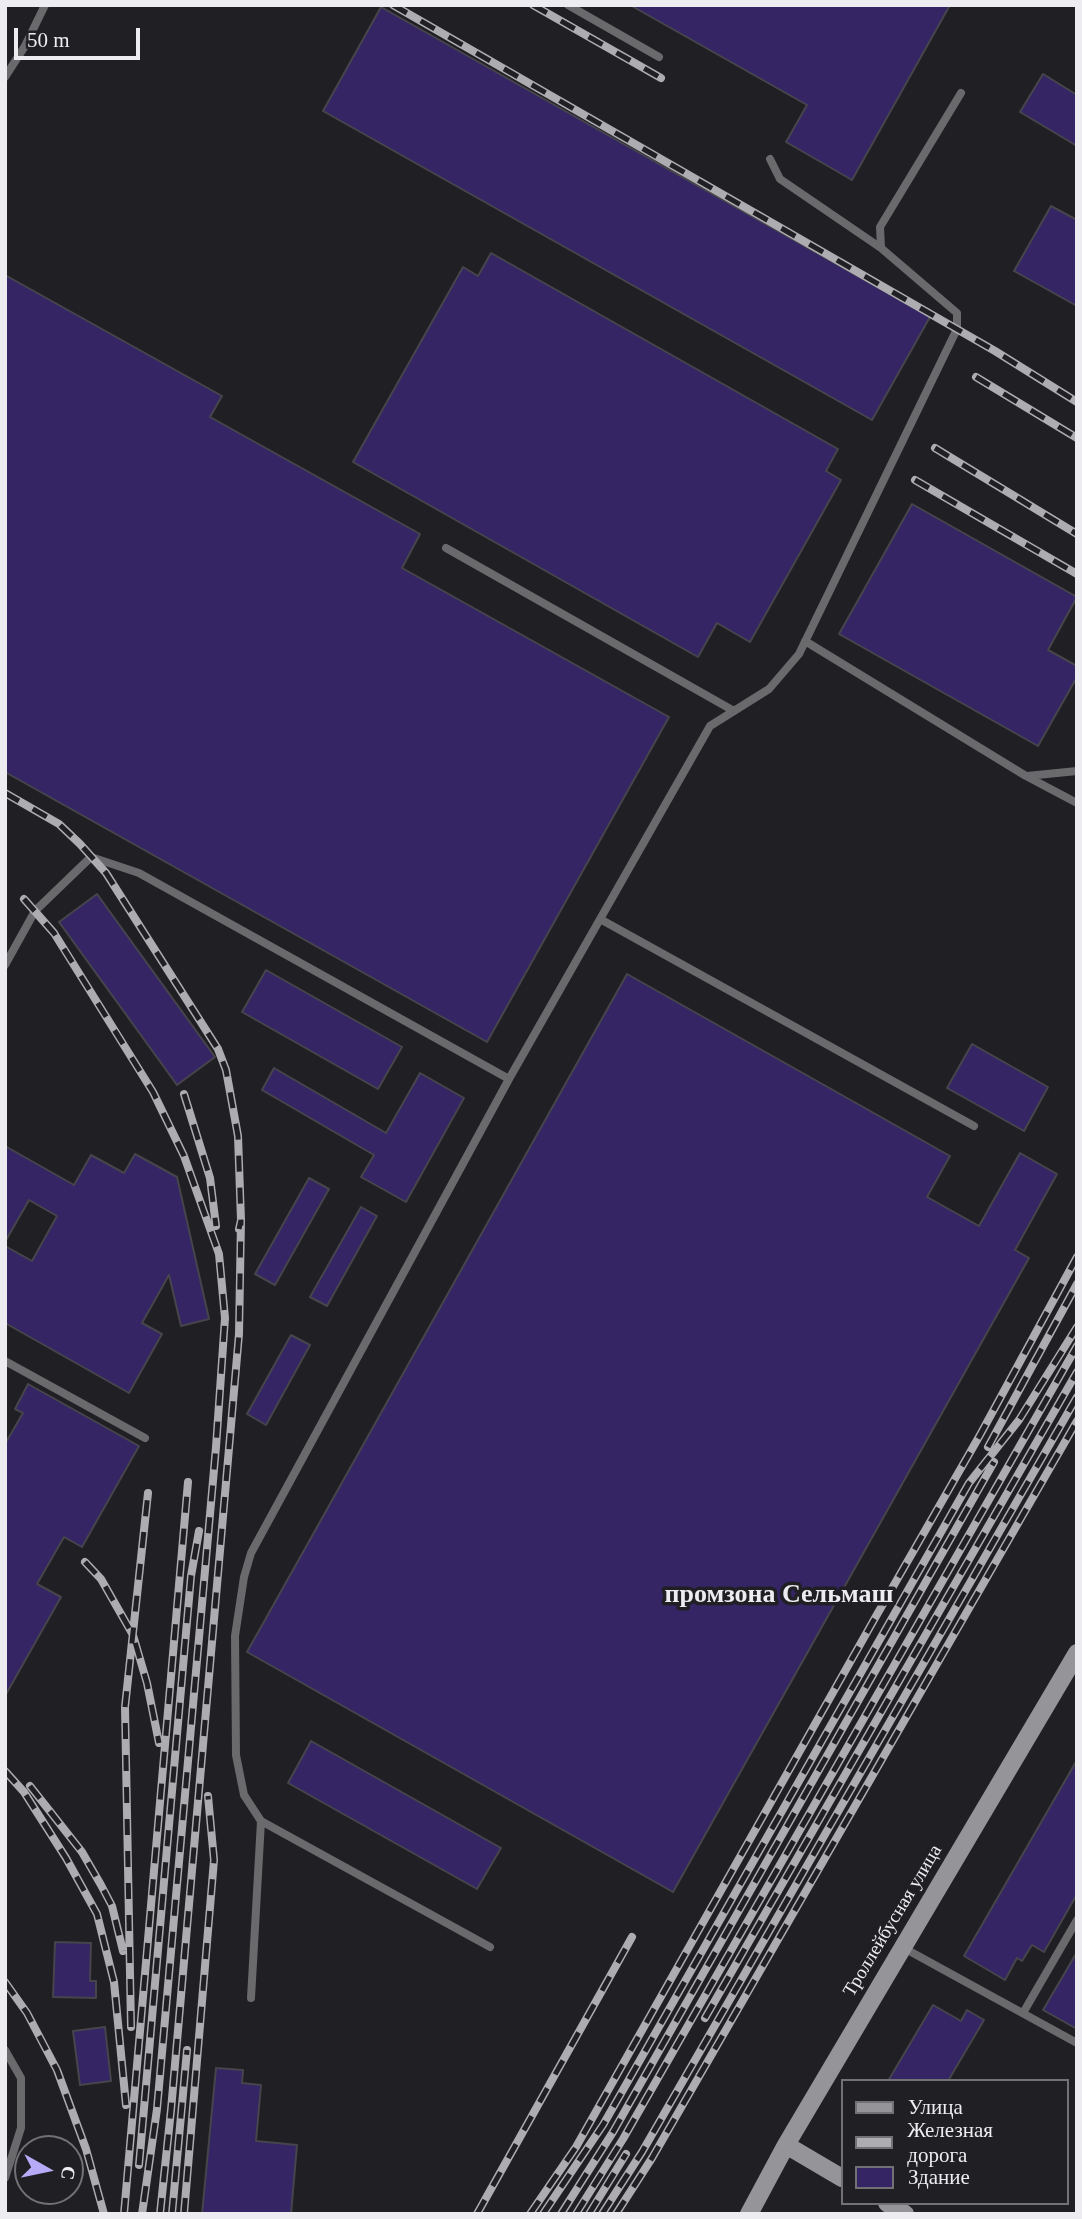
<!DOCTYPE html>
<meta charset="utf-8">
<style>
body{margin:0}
#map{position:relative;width:1082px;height:2219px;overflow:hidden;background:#1f1f24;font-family:"Times New Roman",serif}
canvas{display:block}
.frame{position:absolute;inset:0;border:7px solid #edecf0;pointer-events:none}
.legend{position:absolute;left:841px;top:2079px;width:228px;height:126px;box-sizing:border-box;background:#1f1f24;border:2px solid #717176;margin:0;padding:9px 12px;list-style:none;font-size:21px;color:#edecf0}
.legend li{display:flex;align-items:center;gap:14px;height:35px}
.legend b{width:35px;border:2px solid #717176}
.north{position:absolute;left:14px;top:2135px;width:70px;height:70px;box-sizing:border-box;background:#1f1f24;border:2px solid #717176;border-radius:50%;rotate:99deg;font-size:19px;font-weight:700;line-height:28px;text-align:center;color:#edecf0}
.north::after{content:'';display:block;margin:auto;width:24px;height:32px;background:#b7abf8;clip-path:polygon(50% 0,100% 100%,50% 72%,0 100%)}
.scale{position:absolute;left:14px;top:28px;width:126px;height:32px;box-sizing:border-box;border:4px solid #edecf0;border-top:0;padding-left:9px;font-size:21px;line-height:24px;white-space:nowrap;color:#edecf0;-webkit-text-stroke:5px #1f1f24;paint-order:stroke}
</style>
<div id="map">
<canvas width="1082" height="2219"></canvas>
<div class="frame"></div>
<ul class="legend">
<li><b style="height:9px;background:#959599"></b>Улица</li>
<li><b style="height:9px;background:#adacb0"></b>Железная дорога</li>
<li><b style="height:19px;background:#352565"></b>Здание</li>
</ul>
<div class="north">С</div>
<div class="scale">50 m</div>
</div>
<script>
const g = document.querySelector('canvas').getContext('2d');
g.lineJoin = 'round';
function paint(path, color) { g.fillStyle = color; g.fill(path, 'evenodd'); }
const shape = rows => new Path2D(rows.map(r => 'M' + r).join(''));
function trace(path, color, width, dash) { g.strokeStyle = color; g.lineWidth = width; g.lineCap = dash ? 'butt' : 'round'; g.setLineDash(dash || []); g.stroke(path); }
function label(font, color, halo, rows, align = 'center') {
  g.font = font + ' "Times New Roman",serif'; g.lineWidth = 7; g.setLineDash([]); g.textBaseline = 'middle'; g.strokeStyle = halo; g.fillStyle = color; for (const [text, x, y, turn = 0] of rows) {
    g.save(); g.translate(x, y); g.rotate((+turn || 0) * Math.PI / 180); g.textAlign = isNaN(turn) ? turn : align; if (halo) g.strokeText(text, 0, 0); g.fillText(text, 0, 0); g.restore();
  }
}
const building = shape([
 [630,5,950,5,852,180,786,142,807,105,630,5],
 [381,7,930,317,872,420,323,111,381,7],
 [1043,74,1077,95,1077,146,1020,112,1043,74],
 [1051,206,1077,220,1077,306,1014,271,1051,206],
 [491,253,838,449,826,471,841,480,750,642,717,623,698,657,353,462,463,267,478,276,491,253],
 [5,275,222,396,210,417,420,534,402,568,669,717,487,1042,5,772,5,275],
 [912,504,1077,597,1048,650,1077,666,1077,677,1038,746,839,634,912,504],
 [97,894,215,1057,177,1085,59,922,97,894],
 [266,970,402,1047,378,1089,242,1012,266,970],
 [627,974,950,1156,927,1197,979,1226,1020,1153,1057,1174,1015,1250,1029,1258,673,1892,247,1652,627,974],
 [972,1044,1048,1087,1024,1131,947,1088,972,1044],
 [274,1068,386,1133,420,1073,464,1098,406,1202,361,1177,374,1155,262,1090,274,1068],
 [5,1146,74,1185,91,1155,124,1173,135,1154,177,1177,209,1319,181,1326,169,1275,142,1323,162,1334,129,1393,5,1323,5,1246,32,1261,57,1216,29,1200,5,1242,5,1146],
 [309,1178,329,1189,275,1285,255,1274,309,1178],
 [361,1207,377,1216,327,1306,310,1297,361,1207],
 [291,1335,310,1345,266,1425,247,1414,291,1335],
 [28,1384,139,1446,82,1547,64,1537,37,1584,61,1597,5,1696,5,1444,23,1413,15,1409,28,1384],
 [311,1741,501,1848,477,1889,288,1783,311,1741],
 [1077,1760,1077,1894,1044,1952,1032,1945,1022,1961,1017,1958,1005,1980,964,1956,1077,1760],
 [55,1942,91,1943,90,1981,96,1981,96,1998,53,1997,55,1942],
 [1077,1952,1077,2029,1043,2010,1077,1952],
 [933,2005,961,2021,967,2010,984,2020,948,2081,888,2081,933,2005],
 [105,2027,111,2081,80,2085,73,2031,105,2027],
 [216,2068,243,2070,242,2083,261,2085,256,2141,297,2145,291,2214,202,2214,216,2068]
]);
paint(building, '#352565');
trace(building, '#46454b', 2);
trace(shape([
 [568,5,659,57],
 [5,77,25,46,45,5],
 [770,159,780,179,881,248],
 [446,548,734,711],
 [805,641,1026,776,1077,803],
 [1027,776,1077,771],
 [600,919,974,1126],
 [5,965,35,911,91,857,139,873,509,1079,710,726,769,689,799,654,957,329,957,313,881,248,880,227,961,93],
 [5,1361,145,1438],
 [490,1947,261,1821,244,1795,236,1755,235,1636,244,1577,251,1553,509,1079],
 [902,1947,1077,2043],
 [251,1998,261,1821],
 [1023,2013,1077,1920],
 [5,2050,21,2078,21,2128,5,2178]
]), '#6a6a6d', 8);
trace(shape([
 [786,2145,842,2178],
 [887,2203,905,2214],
 [749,2214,786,2145,1077,1653]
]), '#959599', 18);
const rail = shape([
 [393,5,995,351,1077,402],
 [533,5,661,78],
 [976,377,1077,438],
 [935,448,1077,534],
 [915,480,1077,574],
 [5,793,59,824,80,844,106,873,218,1049,226,1070,238,1136,241,1220,239,1229],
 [24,899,54,933,153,1092,184,1156,219,1254,225,1318,216,1447,157,2109,142,2214],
 [184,1094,210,1178,216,1226],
 [988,1447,1077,1284],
 [85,1562,101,1579,133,1635,147,1683,159,1743],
 [5,1771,24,1792,66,1858,97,1914,114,1982,126,2105],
 [30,1786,82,1852,101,1885,112,1906,123,1951],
 [5,1982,27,2013,57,2070,86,2149,104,2214],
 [705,2018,1077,1372],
 [131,2027,125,1707,148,1493],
 [139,2165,191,1576,199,1531],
 [124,2214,188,1482],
 [160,2214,171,2110,239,1334,241,1220],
 [172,2214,187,2050],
 [184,2214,214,1860,208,1796],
 [477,2214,632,1937],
 [530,2214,576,2147,875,1618,980,1435,1077,1257],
 [543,2214,603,2125,969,1483,1019,1420,1077,1327],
 [561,2214,613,2132,994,1462],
 [576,2214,623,2139,1077,1346],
 [589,2214,626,2154],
 [602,2214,642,2152,1077,1397],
 [616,2214,652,2158,1077,1421]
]);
trace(rail, '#adacb0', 8);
trace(rail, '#1f1f24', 5, [16]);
label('19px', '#edecf0', '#1f1f24', [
 ["Троллейбусная улица",893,1921,-59]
]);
label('bold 26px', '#edecf0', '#1f1f24', [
 ["промзона Сельмаш",779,1595]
]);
</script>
